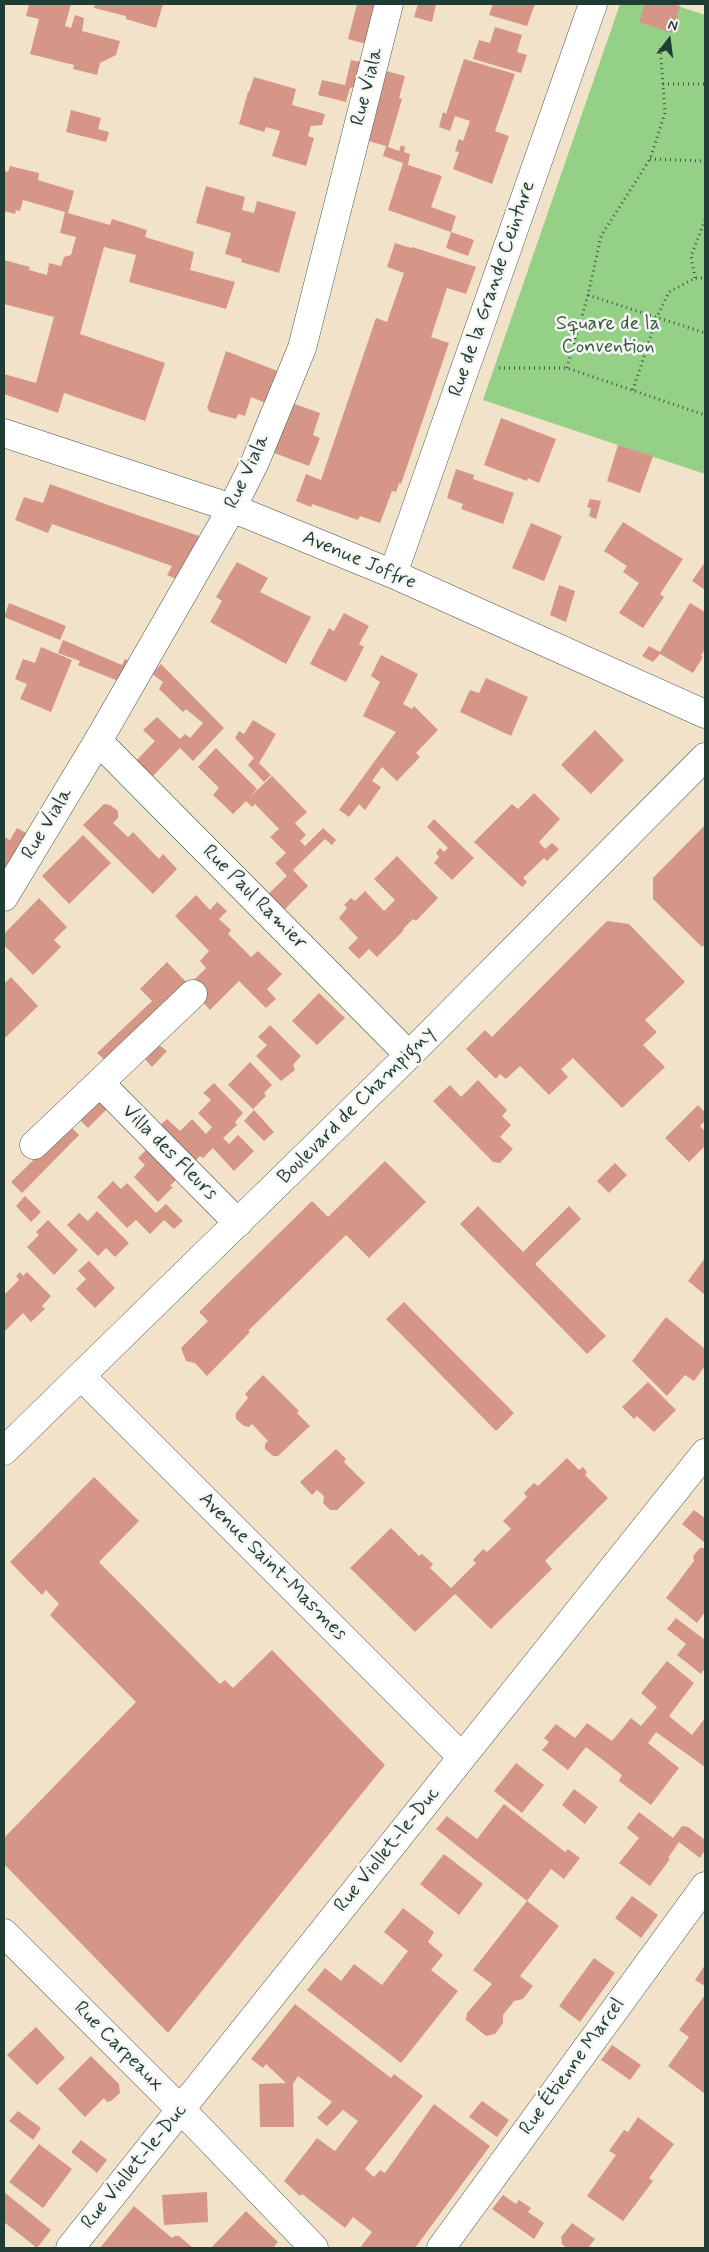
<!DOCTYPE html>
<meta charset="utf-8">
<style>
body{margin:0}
#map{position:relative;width:709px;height:2252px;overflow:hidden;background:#f3e2ca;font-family:Mynerve,sans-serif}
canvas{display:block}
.frame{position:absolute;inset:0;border:5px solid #1f3d34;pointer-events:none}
.north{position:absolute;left:644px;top:15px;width:50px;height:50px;-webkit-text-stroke:4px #f6f6f2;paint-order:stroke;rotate:15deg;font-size:14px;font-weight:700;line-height:20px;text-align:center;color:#1f3d34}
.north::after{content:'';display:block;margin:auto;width:18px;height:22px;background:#1f3d34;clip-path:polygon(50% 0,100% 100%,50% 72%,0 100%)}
</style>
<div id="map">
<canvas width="709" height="2252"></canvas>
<div class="frame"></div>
<div class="north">N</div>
</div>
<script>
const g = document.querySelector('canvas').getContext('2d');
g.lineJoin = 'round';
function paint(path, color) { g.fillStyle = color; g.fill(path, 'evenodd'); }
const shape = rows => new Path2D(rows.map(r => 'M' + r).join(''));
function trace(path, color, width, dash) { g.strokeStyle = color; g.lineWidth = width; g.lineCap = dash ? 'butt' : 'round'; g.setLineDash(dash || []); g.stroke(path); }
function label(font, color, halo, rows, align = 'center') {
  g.font = font + ' Mynerve,sans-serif'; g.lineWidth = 5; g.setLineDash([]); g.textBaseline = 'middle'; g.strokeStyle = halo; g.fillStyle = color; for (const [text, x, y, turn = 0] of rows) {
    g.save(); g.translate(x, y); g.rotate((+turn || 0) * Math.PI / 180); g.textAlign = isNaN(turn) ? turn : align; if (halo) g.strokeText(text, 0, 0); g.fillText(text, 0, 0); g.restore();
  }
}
paint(shape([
 [620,4,672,4,705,15,705,474,483,400]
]), '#94d186');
paint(shape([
 [29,4,71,4,65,26,71,28,75,15,84,18,82,31,120,41,116,55,100,63,97,75,73,69,74,65,30,54,39,19,26,16],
 [95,4,163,4,156,28,126,19,126,16,94,8],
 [357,4,378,4,370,45,348,39],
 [418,4,436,4,432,22,414,17],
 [493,4,535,4,527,26,489,15],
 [645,4,672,4,680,6,672,33,639,22],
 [495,27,522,35,517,52,527,55,521,73,473,59,479,40,490,43],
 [464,59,515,74,495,131,509,136,492,184,453,169,459,152,455,151,459,139,463,141,470,121,455,116,450,131,439,127,443,112,446,114],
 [351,60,365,63,360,85,350,88,346,102,318,95,322,80,345,85],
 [382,70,405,76,399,98,402,99,388,147,399,151,401,145,405,147,404,152,410,154,408,165,442,176,431,207,456,216,451,232,474,240,468,256,446,248,451,232,388,210,403,163,383,156,386,146,365,140],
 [254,77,296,89,292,105,325,114,322,125,311,126,308,136,314,138,306,166,272,156,280,131,266,127,264,132,239,124,248,92,249,92],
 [71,110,101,118,98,129,109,132,106,142,66,132],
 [10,166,39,173,38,180,74,191,68,213,110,225,112,219,147,230,145,237,194,252,190,270,235,282,226,309,129,282,136,255,104,247,80,334,165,363,145,421,64,393,58,413,4,394,4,374,36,383,54,317,4,304,4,260,30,267,29,270,47,275,49,263,61,266,64,257,71,255,76,237,60,233,65,212,23,200,20,211,16,210,15,214,4,211,4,171,8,172],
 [206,186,245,197,242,210,254,213,257,201,296,212,279,273,241,262,242,259,225,254,231,233,196,223],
 [395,243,411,248,412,247,476,267,466,294,447,288,431,337,449,343,401,484,399,483,396,492,392,491,380,523,360,516,358,520,312,504,311,507,296,501,306,474,321,480,376,318,387,322,404,273,387,267],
 [226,351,280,372,268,404,251,397,245,416,238,414,236,419,210,412,207,408],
 [289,402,320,413,313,435,320,438,309,466,269,451],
 [501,418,556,439,539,483,528,478,527,481,484,465],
 [618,445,653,456,640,493,607,481],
 [456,469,474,475,473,479,514,493,503,524,461,509,463,504,447,498],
 [50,484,108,505,205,538,181,581,167,575,172,566,52,524,48,533,15,520,24,497,43,503],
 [590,499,601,501,596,519,589,516,591,508,587,507],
 [623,522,683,559,660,594,664,597,643,628,619,613,639,583,623,572,627,566,604,551],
 [531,523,562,536,544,581,512,568],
 [237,562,268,578,260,592,311,617,286,664,210,622,222,601,216,597],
 [705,562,705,590,692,581],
 [559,585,575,591,566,622,550,615],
 [9,603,66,626,60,640,4,617],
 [690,603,705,612,705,649,701,656,703,657,693,673,660,654,653,662,642,656,649,646,660,652],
 [344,613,369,626,359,644,364,647,346,682,310,664,329,628,334,631],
 [63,640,122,665,125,659,132,663,121,682,78,665,80,661,58,653],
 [41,647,72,660,51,712,20,699,27,684,15,679,23,659,35,663],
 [381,655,418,674,403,704,412,709,414,706,438,730,416,753,420,757,397,781,382,767,372,781,381,787,365,810,359,804,349,817,339,810,396,732,363,716,380,682,371,676],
 [161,664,224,728,193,761,180,748,149,780,133,764,155,741,143,730,157,717,180,739,185,734,190,738,203,723,186,709,183,712,159,689,163,682,152,674],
 [486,678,528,697,511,736,460,712,470,690,479,693],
 [253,720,276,734,259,763,271,775,264,782,248,765,254,758,235,738,239,731,244,734],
 [595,730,624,760,591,794,561,765],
 [216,748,257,789,249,798,272,776,307,812,295,823,306,835,300,841,305,846,323,828,336,840,332,845,325,839,293,870,308,886,281,913,265,897,287,876,275,863,286,853,270,837,279,829,255,804,252,807,246,801,233,814,213,795,219,788,198,767],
 [534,793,560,819,539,842,545,849,552,843,559,849,547,861,544,858,523,878,527,882,522,887,474,842,512,804,518,809],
 [104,804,110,805,118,811,118,818,113,823,128,837,133,832,159,859,163,854,177,869,153,894,83,825],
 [434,819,474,858,452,880,434,863,439,857,436,853,440,848,444,852,448,848,427,827],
 [705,825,705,944,702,947,653,899,653,878],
 [17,828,30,835,4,874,4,837,10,840],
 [83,835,111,863,69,904,42,876],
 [397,856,438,898,416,921,413,919,403,929,404,930,377,957,369,949,359,959,348,948,358,938,339,918,347,908,344,905,351,898,355,901,365,891,384,911,395,900,374,879],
 [196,895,210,910,217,902,227,911,219,919,231,930,228,934,251,957,258,951,282,974,267,989,276,999,266,1008,239,981,210,1010,203,1002,205,1000,189,985,206,968,200,961,209,951,175,916],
 [39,898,67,927,54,940,61,947,33,975,4,945,4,934],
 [607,921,629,924,685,982,645,1020,657,1032,643,1045,665,1067,622,1108,573,1058,561,1069,568,1077,549,1095,520,1066,506,1079,500,1074,496,1079,466,1049,485,1030,492,1037],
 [167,962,189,985,109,1064,97,1053,152,1001,140,989],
 [11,977,38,1006,4,1039,4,984],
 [319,993,345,1018,317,1045,292,1021],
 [270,1025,301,1056,293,1065,295,1070,281,1081,256,1056,267,1045,258,1037],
 [159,1045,167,1051,152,1067,145,1059],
 [250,1062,272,1085,264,1093,266,1096,253,1109,228,1085],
 [478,1080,507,1110,502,1116,511,1125,500,1137,513,1149,500,1163,493,1162,433,1101,450,1085,461,1097],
 [214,1083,243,1113,235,1122,237,1125,223,1138,229,1144,238,1135,254,1151,234,1171,213,1148,203,1158,200,1156,192,1164,157,1128,167,1119,180,1131,192,1119,206,1134,212,1127,198,1113,211,1100,203,1093],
 [98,1096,109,1107,88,1128,77,1117],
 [698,1105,705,1112,705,1121,700,1126,705,1131,705,1146,689,1162,665,1138],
 [254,1110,274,1132,264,1141,244,1121],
 [69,1125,79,1135,22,1193,11,1182],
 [149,1147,179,1177,170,1186,173,1187,158,1202,134,1177,145,1165,138,1158],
 [385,1161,426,1202,369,1258,346,1235,248,1331,250,1332,207,1376,195,1363,186,1361,181,1348,208,1321,199,1312,214,1297,312,1201,328,1217],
 [615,1163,627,1175,609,1193,597,1181],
 [113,1181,121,1189,127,1183,156,1213,166,1204,183,1221,174,1229,164,1220,150,1234,136,1220,127,1228,97,1197],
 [25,1196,41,1212,31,1222,16,1206],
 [478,1206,523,1252,569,1206,581,1219,535,1264,606,1336,587,1354,460,1224],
 [97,1211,129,1243,115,1257,106,1248,98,1256,67,1225,79,1213,88,1221],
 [48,1220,78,1250,54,1275,27,1247,39,1235,36,1232],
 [705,1258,705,1295,688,1281],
 [89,1261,115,1288,95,1308,76,1289,86,1279,78,1271],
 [20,1272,23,1276,27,1272,51,1296,42,1306,45,1309,31,1322,23,1313,4,1332,4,1295,19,1280,16,1276],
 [404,1302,514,1413,496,1431,386,1319],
 [666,1317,705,1349,705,1366,694,1381,685,1375,667,1396,632,1361],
 [263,1375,299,1411,297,1413,310,1426,278,1456,273,1456,265,1449,265,1444,268,1441,252,1424,249,1427,244,1426,236,1419,236,1413,248,1398,245,1394],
 [648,1382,676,1410,654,1432,637,1416,634,1419,622,1407],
 [336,1449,346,1459,344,1462,365,1483,337,1510,330,1510,323,1503,324,1496,317,1490,312,1495,300,1482],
 [567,1458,579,1470,583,1467,587,1472,585,1475,608,1498,545,1561,552,1569,491,1629,455,1594,415,1632,350,1568,391,1528,419,1556,422,1554,433,1564,430,1568,451,1588,476,1563,473,1560,483,1549,487,1552,511,1529,503,1521,527,1497,524,1493,534,1483,538,1486],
 [94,1477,139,1521,99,1562,220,1684,225,1680,233,1688,272,1650,385,1765,168,2033,4,1864,4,1838,136,1702,50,1615,59,1604,46,1590,42,1595,10,1562],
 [694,1510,705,1518,705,1543,682,1524],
 [700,1548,705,1548,705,1612,697,1623,666,1598,694,1561,693,1556],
 [676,1618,705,1640,705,1668,701,1674,677,1655,686,1644,667,1629],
 [667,1661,694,1683,669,1716,692,1735,705,1718,705,1767,656,1732,648,1743,679,1768,651,1805,619,1781,622,1775,586,1747,568,1770,542,1750,549,1742,544,1738,556,1724,575,1738,587,1723,612,1741,631,1718,641,1726,657,1707,641,1693],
 [516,1763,544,1785,522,1813,494,1791],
 [574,1789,598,1807,585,1824,562,1805],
 [504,1804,565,1852,568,1849,580,1858,564,1879,551,1869,527,1901,436,1829,447,1816,477,1839],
 [639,1812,673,1838,682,1826,688,1827,705,1840,705,1850,700,1858,679,1842,668,1858,670,1859,650,1886,619,1863,639,1838,627,1828],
 [444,1854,483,1884,459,1915,420,1884],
 [632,1896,658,1915,641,1938,615,1918],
 [527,1901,559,1926,520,1976,533,1986,523,1999,514,2001,503,2015,503,2023,495,2034,486,2036,466,2020,467,2013,492,1984,473,1970],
 [403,1908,434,1932,428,1942,443,1955,431,1970,458,1991,401,2063,307,1990,325,1968,341,1981,354,1964,382,1985,408,1951,384,1932],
 [594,1958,615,1973,580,2022,559,2006],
 [705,1965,705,1986,695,1980],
 [705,1995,705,2094,668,2066,689,2037,679,2030],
 [295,2004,391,2078,394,2074,423,2096,365,2169,374,2177,380,2170,385,2173,434,2104,490,2146,415,2248,360,2248,372,2232,353,2217,345,2228,302,2194,300,2196,284,2181,317,2138,335,2151,358,2121,343,2110,327,2126,317,2118,332,2102,298,2076,293,2084,294,2127,260,2127,259,2084,286,2083,266,2064,263,2068,251,2059],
 [36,2027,65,2058,37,2085,7,2055],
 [612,2045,641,2065,630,2080,601,2060],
 [91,2056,119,2084,120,2093,111,2101,107,2102,104,2098,85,2117,58,2089],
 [482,2101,509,2120,497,2137,469,2117],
 [18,2111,41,2128,33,2140,9,2121],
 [638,2117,674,2144,649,2178,653,2181,623,2221,587,2196,616,2155,609,2151,624,2130,628,2132],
 [81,2140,107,2160,97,2173,71,2152],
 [39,2144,72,2169,43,2208,9,2182],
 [4,2192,51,2230,37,2248,4,2222],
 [207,2192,208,2222,164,2225,162,2195],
 [503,2195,516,2204,519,2200,531,2208,528,2212,544,2223,534,2239,492,2209],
 [134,2206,172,2238,175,2236,179,2236,193,2248,100,2248],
 [246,2211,278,2242,273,2248,213,2248,212,2247],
 [572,2223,595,2239,588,2248,567,2248,562,2244,561,2237]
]), '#d59688');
const minor = shape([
 [4,433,232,508,393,574,705,714],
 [393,574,593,4],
 [98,741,409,1055],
 [4,897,98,741,232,508,255,462,302,348,389,4],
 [100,1083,238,1223],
 [34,1145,193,994],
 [81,1376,462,1757],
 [4,1933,200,2129,314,2248],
 [70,2248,705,1453],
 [441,2248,705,1886]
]);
const major = shape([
 [4,1451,409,1055,705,757]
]);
trace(minor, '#3f564a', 29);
trace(major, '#3f564a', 29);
trace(shape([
 [663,84,705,84],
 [650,159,705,161],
 [695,278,691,256,705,220],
 [588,295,705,333],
 [499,368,567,368,705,415],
 [567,368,588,295,601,236,650,159,665,113,660,44],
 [633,390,657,317,669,292,695,278,705,278]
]), '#3f564a', 3, [1, 4]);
trace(minor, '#fff', 28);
trace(major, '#fff', 28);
label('20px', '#1f3d34', '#f6f6f2', [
 ["Rue Viala",368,87,-76],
 ["Rue de la Grande Ceinture",493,289,-71],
 ["Rue Viala",248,472,-65],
 ["Avenue Joffre",359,561,23],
 ["Rue Viala",48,824,-59],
 ["Rue Paul Ramier",254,898,45],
 ["Boulevard de Champigny",357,1106,-45],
 ["Villa des Fleurs",169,1153,45],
 ["Avenue Saint-Masmes",272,1567,45],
 ["Rue Viollet-le-Duc",388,1850,-51],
 ["Rue Carpeaux",118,2047,45],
 ["Rue Étienne Marcel",573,2067,-54],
 ["Rue Viollet-le-Duc",135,2167,-51]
]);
label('20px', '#365b44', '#f6f6f2', [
 ["Square de la",608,325],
 ["Convention",608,348]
]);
</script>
